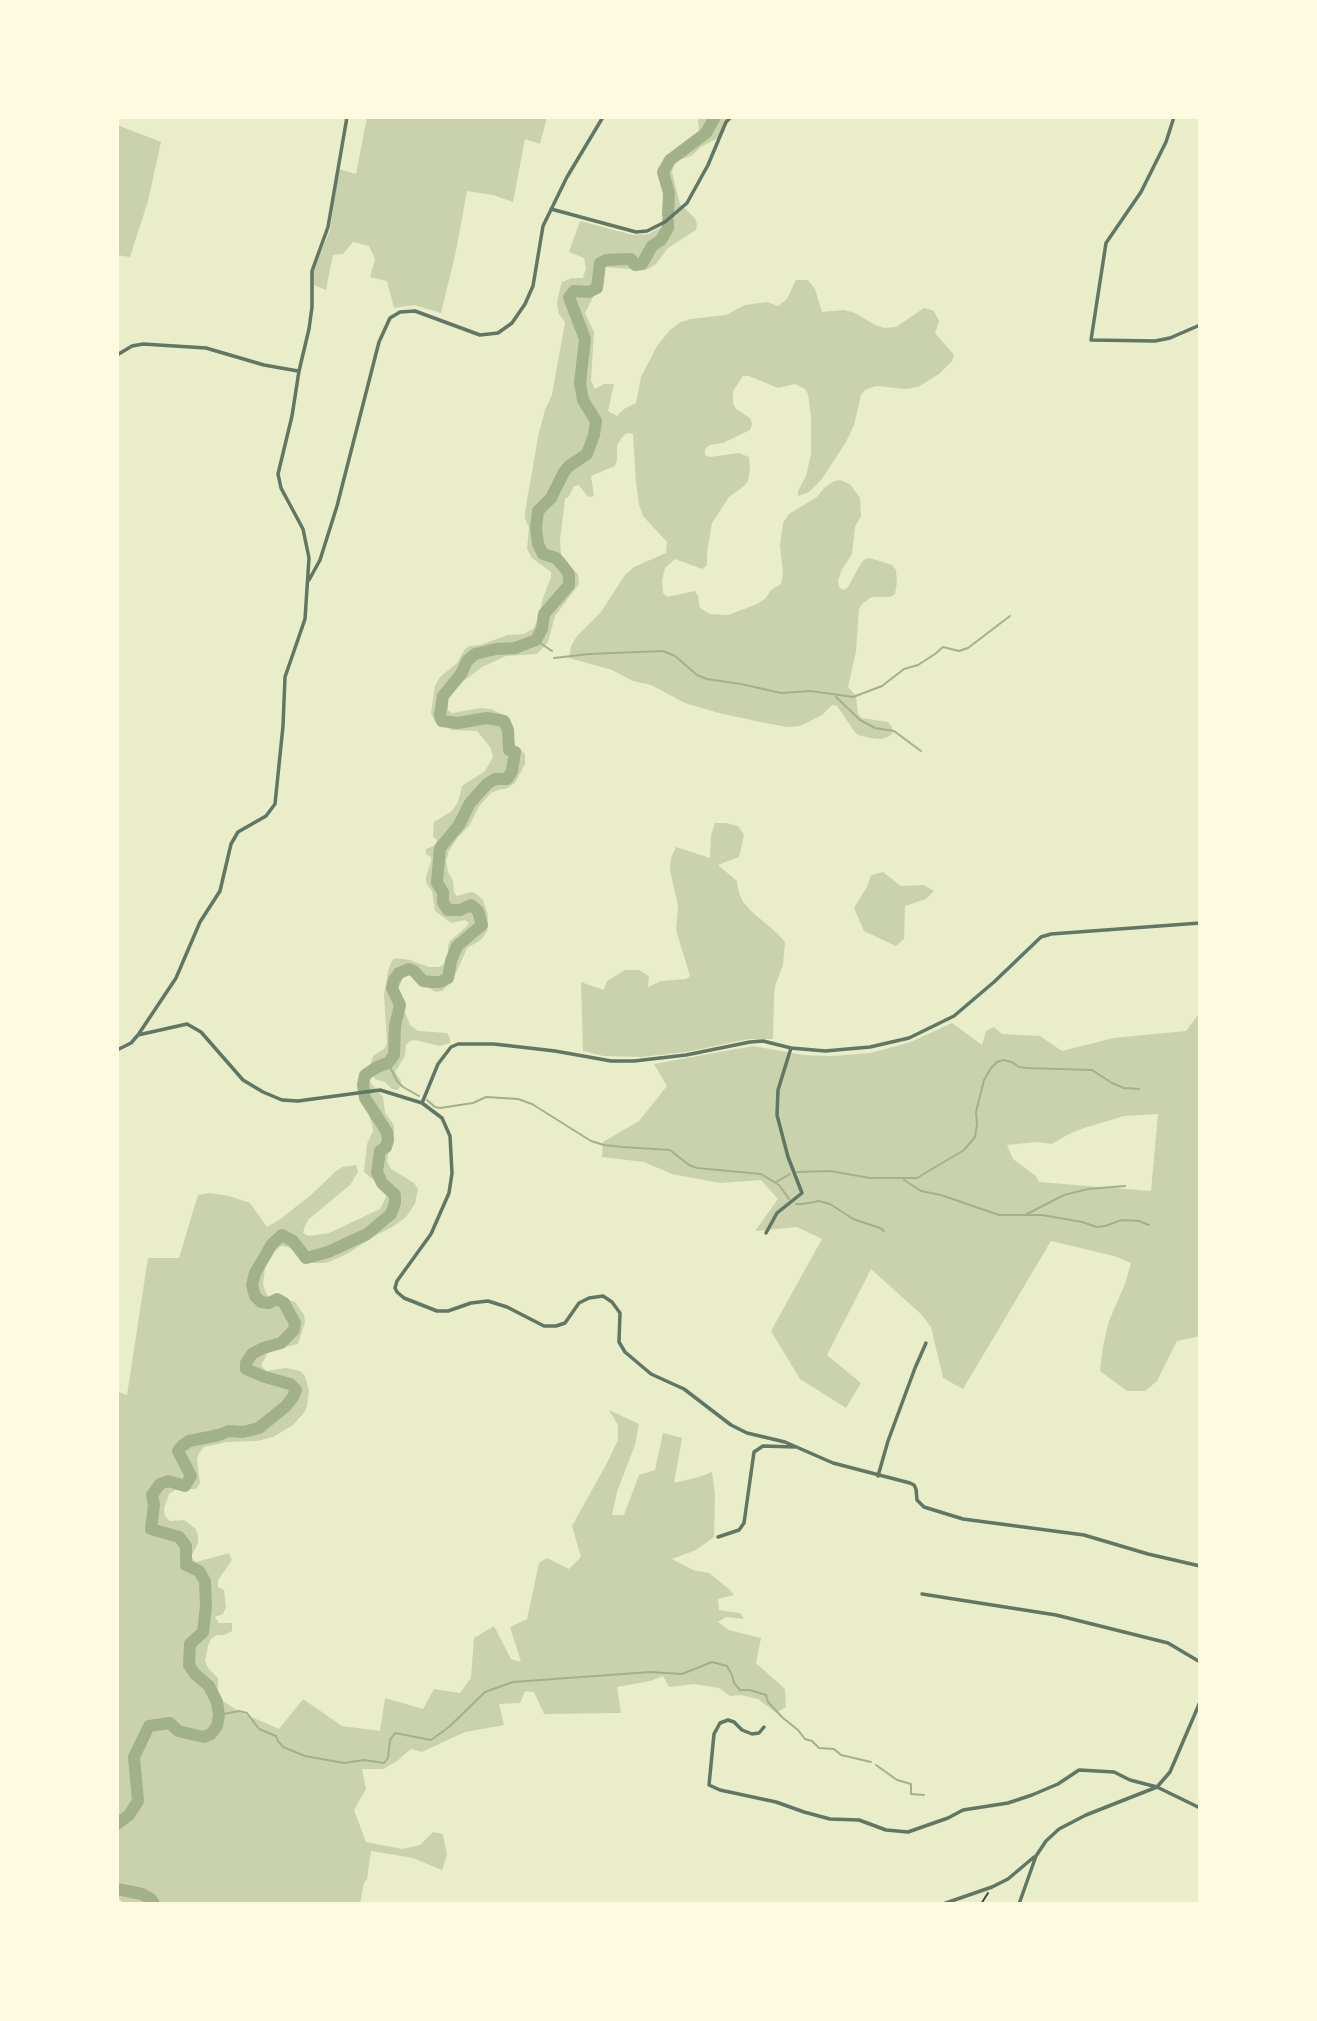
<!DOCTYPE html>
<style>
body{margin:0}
#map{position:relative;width:1317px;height:2021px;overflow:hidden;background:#e9edc9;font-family:"Noto Sans",sans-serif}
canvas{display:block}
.frame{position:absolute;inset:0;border:119px solid #fefae0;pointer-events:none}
</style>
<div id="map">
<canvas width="1317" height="2021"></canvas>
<div class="frame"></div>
</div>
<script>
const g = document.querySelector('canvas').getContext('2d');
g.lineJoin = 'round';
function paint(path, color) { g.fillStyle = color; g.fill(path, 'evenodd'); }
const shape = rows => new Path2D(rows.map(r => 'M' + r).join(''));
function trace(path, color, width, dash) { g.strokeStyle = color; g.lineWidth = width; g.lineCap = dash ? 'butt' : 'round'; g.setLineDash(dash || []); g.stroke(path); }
paint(shape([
 [367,117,547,117,540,144,525,139,513,202,493,195,467,191,456,251,441,313,414,305,394,308,387,281,370,277,375,259,369,246,353,242,343,254,333,255,326,290,314,285,313,271,330,230,339,169,356,174],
 [700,117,732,117,718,138,701,147,691,156,679,160,674,165,672,172,680,204,695,218,697,224,696,230,668,248,656,264,650,268,644,270,603,267,598,287,585,313,594,332,591,381,595,389,604,384,614,384,608,411,617,416,624,409,636,403,641,377,657,346,671,329,681,322,691,319,726,315,745,305,767,302,778,306,787,299,796,280,808,280,815,289,822,312,844,310,855,313,875,325,885,328,896,327,924,308,934,311,939,321,935,333,954,355,952,361,939,374,918,387,906,389,876,386,865,390,861,395,854,425,846,442,822,479,809,492,798,496,798,491,806,476,811,454,811,416,808,394,805,389,795,384,778,388,749,376,743,376,733,391,733,403,736,409,750,418,752,424,750,430,723,443,710,445,705,449,705,455,710,457,739,453,749,457,750,469,748,481,744,486,729,497,712,523,707,553,707,565,702,569,675,559,665,568,662,580,663,593,667,597,695,591,698,596,700,608,710,614,728,615,755,605,765,599,771,590,781,584,783,574,780,545,783,523,789,514,817,497,824,488,834,481,840,480,850,484,860,498,861,516,855,527,852,554,842,569,838,581,839,587,843,590,848,587,861,563,865,559,870,558,892,565,896,570,897,582,895,594,890,597,872,597,862,604,859,609,856,652,848,687,856,696,858,714,862,718,888,722,892,727,893,733,888,737,882,739,870,738,858,735,854,731,837,706,832,705,822,715,800,726,788,727,765,723,719,713,685,703,651,685,633,681,612,670,569,658,571,646,577,636,601,612,625,575,634,567,666,553,667,542,643,516,639,505,636,482,633,434,627,433,623,436,617,445,617,461,615,466,591,476,594,496,588,497,579,485,574,486,569,496,565,499,560,540,561,556,566,566,578,574,579,584,555,616,548,642,537,654,506,656,482,667,461,683,450,695,448,699,448,710,452,713,481,708,491,709,500,713,508,720,504,741,507,746,521,750,525,754,525,764,515,783,506,789,501,789,491,793,480,805,469,826,458,837,449,851,446,861,448,872,453,881,454,892,457,896,471,892,475,893,483,900,488,915,487,931,481,940,467,948,453,980,442,991,436,992,432,990,415,972,410,970,406,972,397,991,410,1025,418,1031,447,1033,450,1038,450,1043,440,1046,415,1040,410,1041,406,1045,405,1056,395,1072,401,1081,401,1086,397,1090,392,1089,385,1082,375,1079,370,1065,373,1056,385,1048,387,1043,384,995,388,971,392,961,395,958,410,960,429,967,439,967,443,965,448,956,448,946,450,941,466,927,469,923,465,920,451,923,435,911,432,891,426,883,426,877,431,862,431,857,426,854,426,849,436,845,437,840,433,837,434,822,452,811,458,802,462,786,485,771,493,757,490,747,477,731,452,730,435,722,431,713,435,686,440,677,457,663,465,649,469,646,480,645,508,635,524,634,533,629,538,619,543,598,551,577,551,572,532,558,527,549,529,528,525,518,525,512,538,437,545,410,552,395,565,322,559,314,557,303,559,292,562,282,572,278,583,278,586,268,584,258,569,252,580,221,633,235,649,234,671,221,666,214,666,194,659,170,662,163,668,157,692,141,699,132,698,120],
 [117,125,161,142,148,201,130,257,117,255],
 [715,823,726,823,738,826,744,835,739,857,718,865,737,881,739,893,743,902,751,911,778,934,785,942,783,965,775,986,774,997,773,1039,749,1039,686,1052,641,1057,603,1056,583,1051,581,982,604,990,607,981,625,970,639,970,649,976,648,987,661,981,686,979,690,976,676,930,678,906,670,870,671,858,676,847,710,858,711,835],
 [883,872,901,886,924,885,934,891,926,899,905,906,904,939,896,946,864,931,854,908,867,887,871,875],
 [1200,1012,1200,1336,1177,1341,1157,1381,1145,1391,1127,1391,1100,1371,1103,1346,1109,1321,1125,1284,1131,1263,1114,1256,1051,1241,963,1389,943,1378,931,1327,922,1315,871,1269,827,1355,861,1383,846,1408,800,1379,771,1331,822,1239,797,1227,755,1231,778,1199,761,1180,720,1183,672,1174,644,1162,602,1157,603,1142,639,1121,667,1086,654,1064,753,1046,803,1055,831,1056,871,1053,911,1042,952,1023,982,1045,986,1031,994,1027,1002,1034,1040,1036,1062,1051,1114,1038,1186,1031],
 [1158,1114,1151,1191,1039,1182,1036,1176,1013,1159,1007,1145,1037,1142,1052,1144,1067,1135,1084,1128,1124,1116],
 [367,1079,383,1097,385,1113,394,1125,394,1140,388,1154,387,1161,390,1168,414,1183,418,1189,415,1204,406,1217,394,1226,373,1237,347,1254,326,1263,312,1263,288,1247,281,1246,270,1255,265,1269,263,1284,265,1291,269,1298,289,1300,295,1302,304,1315,305,1322,298,1344,269,1351,261,1365,266,1371,286,1368,300,1371,305,1376,309,1390,307,1406,304,1413,293,1425,273,1437,257,1441,226,1442,204,1447,199,1453,197,1460,200,1483,196,1489,175,1490,169,1494,164,1509,165,1516,170,1521,184,1520,196,1529,198,1536,198,1543,191,1557,196,1562,229,1553,232,1560,218,1580,218,1587,224,1590,226,1607,223,1614,215,1617,219,1623,232,1623,232,1631,224,1635,217,1635,211,1639,208,1646,205,1661,208,1668,218,1678,218,1694,221,1700,240,1712,279,1729,303,1699,342,1726,380,1731,385,1698,423,1709,434,1689,460,1693,471,1678,474,1638,494,1626,511,1659,521,1662,510,1627,527,1619,539,1563,547,1558,569,1569,581,1557,572,1526,607,1463,618,1440,618,1425,609,1410,639,1424,635,1445,617,1492,612,1515,624,1515,639,1475,655,1470,663,1433,682,1438,674,1483,699,1477,712,1472,715,1493,714,1537,696,1550,672,1559,693,1570,709,1573,729,1589,734,1595,718,1599,719,1610,740,1613,744,1619,726,1617,718,1622,729,1630,761,1638,756,1663,785,1689,786,1707,776,1713,758,1699,741,1695,730,1696,719,1688,694,1684,669,1687,663,1676,650,1681,617,1687,621,1713,544,1714,534,1692,525,1691,520,1703,499,1704,504,1725,465,1732,422,1752,411,1749,397,1761,383,1769,362,1769,366,1789,354,1810,366,1842,402,1849,420,1845,433,1832,443,1834,447,1855,442,1870,413,1858,371,1851,367,1879,364,1883,360,1904,125,1904,117,1897,117,1391,127,1395,148,1258,179,1258,198,1195,210,1193,229,1196,250,1203,267,1227,279,1220,311,1195,336,1171,342,1167,356,1165,358,1172,350,1185,309,1219,305,1226,303,1233,309,1236,329,1233,380,1209,386,1197,385,1190,364,1172,367,1144,373,1131,372,1124,363,1099]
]), '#cad2ad');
trace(shape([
 [536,640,552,651],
 [554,658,589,654,663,651,675,656,697,675,707,679,741,684,781,693,811,691,853,697,882,686,904,669,918,665,935,654,943,647,959,651,968,648,1010,616],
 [836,697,860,720,875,728,894,731,921,751],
 [388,1063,397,1081,403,1087,419,1096],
 [427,1100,435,1107,440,1108,473,1103,486,1097,518,1099,532,1104,591,1141,604,1145,623,1147,670,1150,689,1165,697,1168,761,1174,779,1185,789,1199],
 [797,1172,830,1171,870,1178,917,1178,964,1150,975,1137,977,1124,976,1112,984,1080,991,1068,997,1062,1003,1060,1012,1062,1019,1067,1026,1068,1092,1070,1112,1083,1124,1088,1139,1089],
 [904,1180,921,1191,941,1195,999,1215,1042,1215,1082,1222,1097,1227,1105,1226,1122,1220,1139,1221,1149,1225],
 [776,1182,790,1174],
 [796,1204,803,1204,819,1201,830,1204,853,1219,880,1228,884,1231],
 [1027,1214,1064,1195,1088,1189,1125,1186],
 [219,1715,239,1711,247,1713,259,1729,276,1736,278,1741,283,1747,305,1756,344,1763,364,1760,384,1763,388,1758,390,1740,395,1733,431,1740,449,1727,485,1692,513,1682,650,1672,682,1674,712,1662,727,1666,732,1675,734,1683,740,1690,750,1690,766,1695,768,1702,783,1718,798,1730,805,1739,812,1741,819,1748,834,1749,841,1755,871,1762],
 [876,1765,897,1780,911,1784,911,1794,924,1795]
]), '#a3b18a', 2);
trace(shape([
 [668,215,669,193,663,172,670,160,706,133,715,117],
 [117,1824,129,1815,138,1801,134,1757,149,1726,170,1723,178,1731,204,1737,211,1734,217,1726,219,1715,217,1702,209,1686,195,1674,189,1665,190,1644,203,1632,206,1606,205,1581,199,1571,186,1565,186,1546,179,1537,151,1529,154,1505,152,1495,160,1484,168,1481,185,1486,191,1476,178,1451,182,1446,189,1441,219,1435,229,1431,243,1432,259,1428,286,1406,293,1397,296,1390,290,1384,265,1377,246,1369,246,1363,252,1354,263,1348,281,1343,294,1330,295,1323,284,1303,277,1299,269,1303,261,1302,255,1296,252,1285,255,1273,272,1244,282,1235,293,1241,306,1258,328,1252,367,1234,391,1214,395,1203,395,1195,382,1183,377,1172,380,1151,386,1147,388,1140,387,1132,365,1098,363,1085,365,1075,377,1067,388,1063,394,1055,395,1026,400,1005,392,988,394,980,399,973,409,969,414,971,423,981,431,982,440,982,448,978,451,961,457,946,482,925,478,911,471,905,460,910,448,910,443,903,443,892,437,883,440,848,459,825,470,803,487,784,495,779,507,779,512,771,515,752,509,750,508,730,504,721,487,718,458,723,442,721,440,715,443,696,461,674,467,661,475,654,496,649,515,648,536,640,542,629,544,614,569,585,569,574,563,566,556,558,543,554,538,544,536,528,538,511,551,498,564,472,569,466,587,454,594,435,596,421,583,400,580,383,585,339,569,297,574,291,589,292,597,288,600,263,606,260,631,259,635,265,642,264,652,246,661,240,668,228,668,221],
 [117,1889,142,1894,151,1899,154,1904]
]), '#a3b18a', 12);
trace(shape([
 [981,1904,988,1893]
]), '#344e41', 2);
trace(shape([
 [1174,117,1166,142,1141,192,1106,243,1091,340,1155,341,1170,338,1200,325],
 [551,209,636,232,647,231,665,222,687,203,708,165,726,122,731,117],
 [117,355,132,346,143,344,206,348,264,365,298,371],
 [309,580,320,560,337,506,379,342,390,318,400,312,415,311,480,335,498,333,512,323,525,304,533,286,543,226,567,177,603,117],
 [138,1035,187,1024,201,1032,243,1080,263,1092,282,1100,298,1101,380,1090,422,1103,442,1118,450,1136,452,1173,449,1193,431,1234,397,1281,395,1288,397,1292,404,1298,437,1311,448,1311,471,1303,488,1301,507,1307,544,1326,556,1326,565,1323,579,1303,589,1298,603,1296,612,1302,620,1313,619,1342,625,1352,651,1374,684,1389,731,1425,747,1433,785,1442,833,1463,910,1483,914,1485,916,1489,917,1500,924,1507,963,1519,1084,1535,1148,1554,1200,1566],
 [117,1050,131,1043,138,1035,176,978,200,922,220,891,231,844,238,832,266,816,275,804,283,726,285,677,305,619,309,558,303,529,281,488,278,474,292,416,299,371,309,329,312,307,312,271,328,227,347,117],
 [422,1103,438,1064,451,1047,458,1044,494,1044,555,1051,611,1061,634,1061,686,1055,750,1042,763,1041,791,1048,825,1051,870,1047,909,1038,954,1016,994,982,1041,937,1051,934,1200,923],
 [766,1233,777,1213,802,1193,788,1157,777,1115,778,1090,791,1048],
 [878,1476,888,1441,915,1368,926,1343],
 [718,1537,739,1530,744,1523,754,1452,763,1446,795,1447],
 [922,1594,1056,1615,1168,1643,1200,1662],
 [764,1727,759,1733,752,1734,742,1730,734,1722,728,1720,720,1723,714,1734,709,1785,720,1790,776,1802,804,1812,830,1819,859,1820,886,1830,908,1832,948,1818,963,1810,1008,1803,1032,1795,1058,1784,1079,1770,1114,1772,1130,1780,1157,1787,1200,1808],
 [943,1904,992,1887,1008,1879,1034,1857],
 [1019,1904,1036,1856,1046,1841,1059,1829,1086,1815,1157,1787,1170,1772,1200,1702]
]), '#617663', 3.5);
</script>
